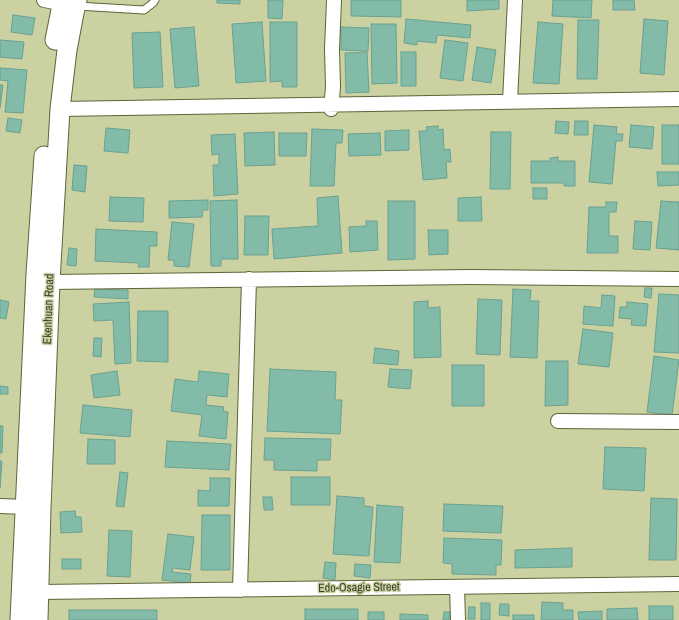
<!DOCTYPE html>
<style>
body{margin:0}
canvas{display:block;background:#cbd1a1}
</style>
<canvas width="679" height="620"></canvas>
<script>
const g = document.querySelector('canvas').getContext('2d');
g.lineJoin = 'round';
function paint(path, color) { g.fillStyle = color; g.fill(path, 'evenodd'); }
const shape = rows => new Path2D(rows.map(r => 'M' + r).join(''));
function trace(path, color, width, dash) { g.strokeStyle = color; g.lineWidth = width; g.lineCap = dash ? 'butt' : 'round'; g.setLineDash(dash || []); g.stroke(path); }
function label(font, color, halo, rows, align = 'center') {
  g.font = font + ' "Archivo Narrow",sans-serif'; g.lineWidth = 3; g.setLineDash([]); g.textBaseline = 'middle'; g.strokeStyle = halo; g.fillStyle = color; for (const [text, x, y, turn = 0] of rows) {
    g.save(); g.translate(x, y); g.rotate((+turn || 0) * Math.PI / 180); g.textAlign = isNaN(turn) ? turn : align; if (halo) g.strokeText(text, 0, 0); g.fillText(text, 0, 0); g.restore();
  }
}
const building = shape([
 [217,0,240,0,240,4,217,3,217,0],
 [268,0,283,0,282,19,268,18,268,0],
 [351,0,401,0,401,17,351,16,351,0],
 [467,0,499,0,499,9,467,11,467,0],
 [553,0,592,0,591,18,552,16,553,0],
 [613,0,634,0,635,10,613,10,613,0],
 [13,15,35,18,32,35,11,32,13,15],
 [406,19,471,25,470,38,437,35,436,43,417,41,417,45,404,43,406,19],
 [644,19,668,21,664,75,640,73,644,19],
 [578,20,599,20,597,79,577,79,578,20],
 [262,22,266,81,236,83,232,24,262,22],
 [270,22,297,22,297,87,282,87,282,81,270,82,270,22],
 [538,22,563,24,559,84,533,83,538,22],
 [371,24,396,24,397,83,372,84,371,24],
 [194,27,199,86,175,88,170,29,194,27],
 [341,27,369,28,368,51,341,50,341,27],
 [160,32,163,87,134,88,132,33,160,32],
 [0,40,24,42,22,59,0,57,0,40],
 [445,40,468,43,463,81,440,78,445,40],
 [477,47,496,50,491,83,472,80,477,47],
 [367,52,369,92,346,93,345,53,367,52],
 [401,52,416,52,416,86,401,86,401,52],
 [0,68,27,70,23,113,5,112,8,81,0,80,0,68],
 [0,85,3,85,0,108,0,85],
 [8,118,22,120,20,133,6,131,8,118],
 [556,121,569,122,568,134,555,133,556,121],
 [575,121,588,121,588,135,574,135,575,121],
 [594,125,617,127,616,134,623,134,622,141,616,141,612,184,589,182,594,125],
 [631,125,654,127,652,149,629,147,631,125],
 [662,125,679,125,679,164,662,164,662,125],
 [438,126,438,130,443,129,444,150,450,149,451,162,446,162,447,178,423,180,419,131,427,131,426,127,438,126],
 [106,128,130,130,128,153,104,151,106,128],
 [312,129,343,130,342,143,336,143,334,186,310,186,312,129],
 [409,130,409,150,385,151,385,131,409,130],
 [274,132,275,165,245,166,244,133,274,132],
 [491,132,511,132,510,189,490,189,491,132],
 [279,133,307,133,306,156,279,156,279,133],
 [380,133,381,155,349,156,348,134,380,133],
 [235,134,238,194,214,196,213,165,219,165,219,154,212,155,211,135,235,134],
 [558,157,558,161,575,161,575,186,564,186,564,183,531,183,531,161,550,161,550,158,558,157],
 [74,165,87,166,85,192,72,190,74,165],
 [657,172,679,172,679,185,658,186,657,172],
 [533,188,547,188,547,199,533,199,533,188],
 [338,196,342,253,274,259,272,229,318,226,317,198,338,196],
 [110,197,144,198,143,222,109,221,110,197],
 [481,197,482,221,458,221,458,198,481,197],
 [208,200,208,210,203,210,202,217,169,218,169,201,208,200],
 [237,200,238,259,221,259,221,266,211,266,210,201,237,200],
 [388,201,415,201,415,259,388,260,388,201],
 [661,201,679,202,679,250,656,248,661,201],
 [606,202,617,202,616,212,609,212,609,236,618,236,618,253,587,253,589,207,606,207,606,202],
 [245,216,269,216,268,255,244,255,245,216],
 [366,221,377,221,378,250,350,252,349,227,366,226,366,221],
 [635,221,652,222,650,250,633,249,635,221],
 [172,222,194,224,189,267,174,266,174,260,168,260,172,222],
 [96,229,157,232,157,246,150,246,149,267,138,267,139,263,95,261,96,229],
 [428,230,448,230,448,254,429,255,428,230],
 [69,248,77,249,76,266,67,265,69,248],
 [645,288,652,288,651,298,644,297,645,288],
 [95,289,128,290,128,299,94,297,95,289],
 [513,289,531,290,530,301,539,301,537,358,510,357,513,289],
 [659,294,679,295,679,353,654,352,659,294],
 [602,295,615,296,613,326,583,324,584,306,601,308,602,295],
 [478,299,502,300,500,355,476,354,478,299],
 [0,300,9,302,6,319,0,318,0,300],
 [428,301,428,308,440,307,441,357,414,358,414,302,428,301],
 [129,302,131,363,115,364,113,320,94,321,93,304,129,302],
 [627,302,648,304,646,326,631,325,632,319,619,318,620,307,627,307,627,302],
 [138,311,168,311,168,362,137,361,138,311],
 [583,329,613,333,609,367,578,364,583,329],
 [94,338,102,338,101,357,93,356,94,338],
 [375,348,399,351,398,365,373,363,375,348],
 [654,356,679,360,672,415,647,412,654,356],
 [546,361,568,361,568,405,545,406,546,361],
 [452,365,484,365,484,406,452,406,452,365],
 [270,369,336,372,335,400,342,400,340,434,267,431,270,369],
 [390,369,412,370,410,389,388,387,390,369],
 [117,371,120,395,94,398,91,375,117,371],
 [199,371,229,374,227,397,207,395,206,405,224,407,223,411,228,412,226,439,199,436,202,415,171,411,175,379,198,382,199,371],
 [0,386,8,387,8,394,0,394,0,386],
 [83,405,132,410,130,437,80,433,83,405],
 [0,426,3,426,2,453,0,453,0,426],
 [265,438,331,439,330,460,317,460,317,471,274,470,274,460,264,460,265,438],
 [88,439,115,440,115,464,87,464,88,439],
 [167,441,231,444,229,470,165,467,167,441],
 [605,447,646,448,644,491,603,489,605,447],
 [0,461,2,461,0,488,0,461],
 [120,472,128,473,124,507,116,506,120,472],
 [291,477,330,477,330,505,291,505,291,477],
 [210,478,230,478,229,506,198,506,198,490,210,491,210,478],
 [337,496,364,498,364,506,373,507,369,556,333,554,337,496],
 [263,497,272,497,273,510,264,510,263,497],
 [651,498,677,499,676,560,649,560,651,498],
 [444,504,503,506,501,533,443,531,444,504],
 [377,505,403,507,400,563,374,562,377,505],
 [75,511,76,517,81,517,82,532,61,533,60,512,75,511],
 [202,515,230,515,230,570,201,570,202,515],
 [109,530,132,531,130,577,107,576,109,530],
 [168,534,194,537,190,570,173,568,172,572,191,574,190,583,162,580,168,534],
 [444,538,502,540,501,565,496,565,496,575,452,574,452,564,443,563,444,538],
 [572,548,572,567,515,568,515,550,572,548],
 [62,559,81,559,81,569,62,569,62,559],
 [325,562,336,563,335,580,323,578,325,562],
 [355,564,371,565,370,578,354,576,355,564],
 [542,602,563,603,563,610,573,610,573,620,541,620,542,602],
 [481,603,490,603,490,620,481,620,481,603],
 [500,604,509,604,509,616,499,615,500,604],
 [649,606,673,606,673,620,649,620,649,606],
 [469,607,475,607,475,619,468,619,469,607],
 [637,608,638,620,607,620,607,609,637,608],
 [305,609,358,609,358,620,305,620,305,609],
 [69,610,157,610,157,620,69,620,69,610],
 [602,611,602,620,579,620,578,612,602,611],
 [368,612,384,612,384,620,368,620,368,612],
 [444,612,450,612,449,620,443,620,444,612],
 [400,614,428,615,428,620,400,620,400,614],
 [513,615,534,615,534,620,513,620,513,615]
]);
paint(building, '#83bba9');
trace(building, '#6aa190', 1);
const lane = shape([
 [77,6,144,10,153,3,155,0]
]);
const street = shape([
 [44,0,71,5],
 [510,101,515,0],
 [60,109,679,99],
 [331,109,333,87,332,49,334,0],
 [50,282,470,277,679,279],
 [558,421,679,422],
 [0,506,26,507],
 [457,587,458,620],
 [240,590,249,279],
 [40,592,679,584]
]);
const secondary = shape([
 [55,40,63,0],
 [20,620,36,274,44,156],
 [38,620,41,508,50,282,60,109,67,50,74,13,77,0]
]);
trace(lane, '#5f6438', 9);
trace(street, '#5f6438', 16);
trace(secondary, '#5f6438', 21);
trace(lane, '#fff', 7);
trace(street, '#fff', 14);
trace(secondary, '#fff', 19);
label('12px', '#3a3c29', '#cbd1a1', [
 ["Ekenhuan Road",49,309,-88],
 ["Edo-Osagie Street",359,588,-1]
]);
</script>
